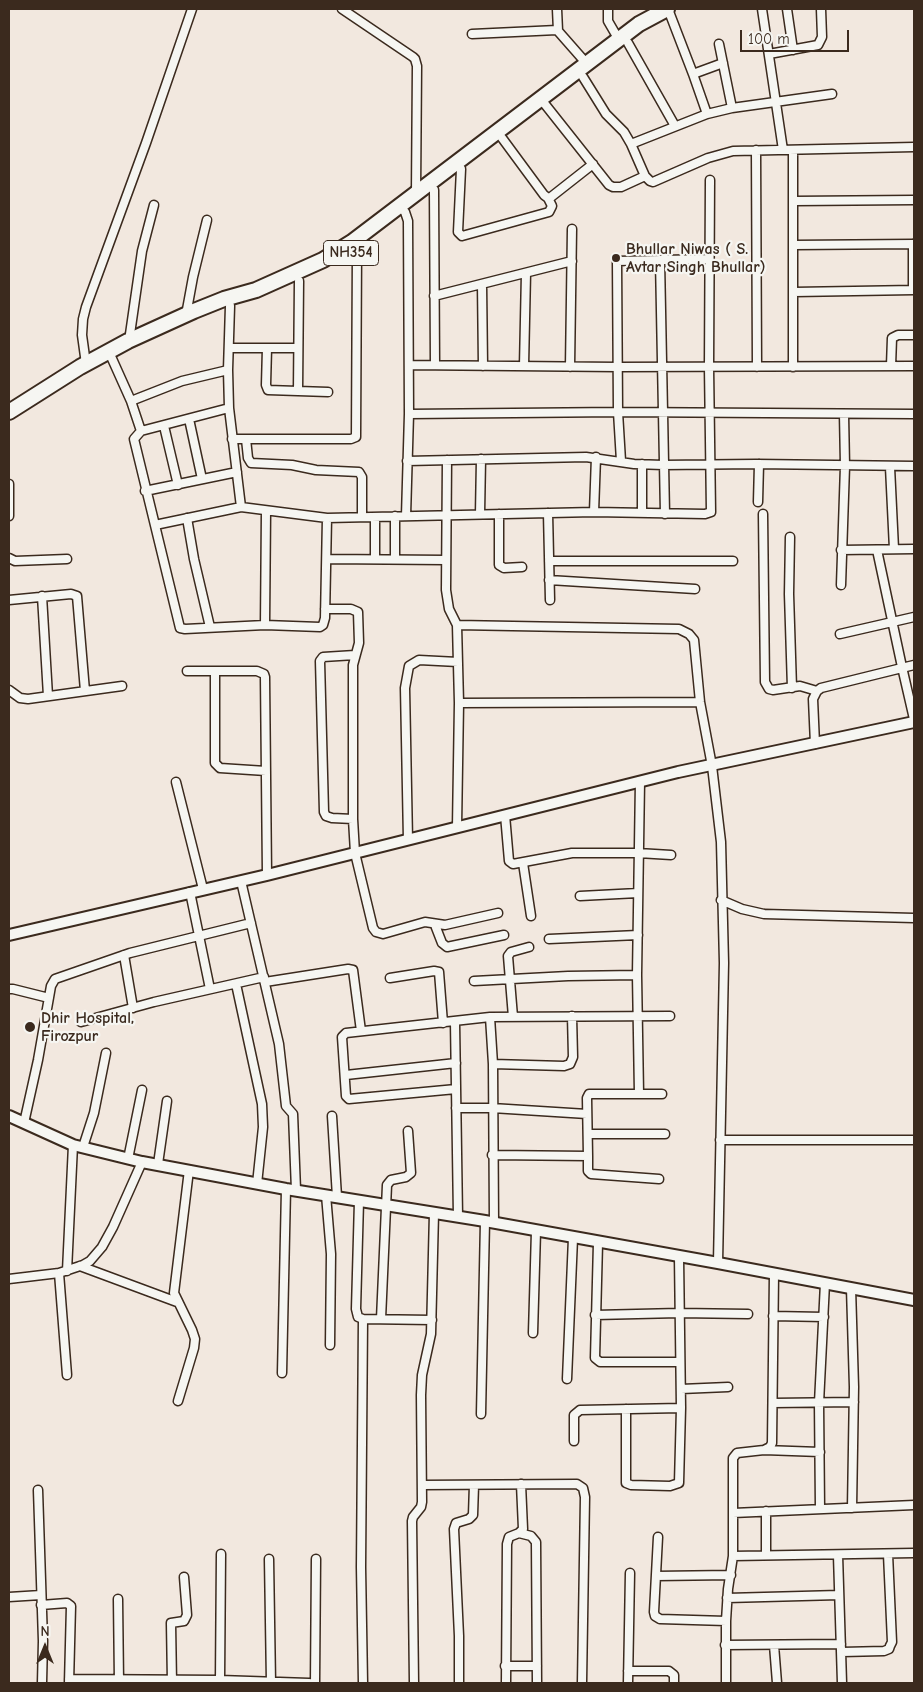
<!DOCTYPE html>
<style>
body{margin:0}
#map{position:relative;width:923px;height:1692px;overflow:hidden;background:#f2e8df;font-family:"Comic Neue",sans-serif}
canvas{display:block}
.frame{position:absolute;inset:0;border:10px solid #3b2a1e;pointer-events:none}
.north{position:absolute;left:20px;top:1622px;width:50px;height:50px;-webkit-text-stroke:4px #f6f6f2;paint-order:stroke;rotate:0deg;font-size:14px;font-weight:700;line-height:20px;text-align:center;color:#3b2a1e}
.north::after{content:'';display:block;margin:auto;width:18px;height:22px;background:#3b2a1e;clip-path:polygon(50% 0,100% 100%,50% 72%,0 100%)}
.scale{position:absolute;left:740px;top:30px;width:109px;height:22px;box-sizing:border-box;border:2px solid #3b2a1e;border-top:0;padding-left:6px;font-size:15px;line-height:18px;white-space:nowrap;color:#3b2a1e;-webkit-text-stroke:4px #f6f6f2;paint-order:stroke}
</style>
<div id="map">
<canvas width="923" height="1692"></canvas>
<div class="frame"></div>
<div class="north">N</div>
<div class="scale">100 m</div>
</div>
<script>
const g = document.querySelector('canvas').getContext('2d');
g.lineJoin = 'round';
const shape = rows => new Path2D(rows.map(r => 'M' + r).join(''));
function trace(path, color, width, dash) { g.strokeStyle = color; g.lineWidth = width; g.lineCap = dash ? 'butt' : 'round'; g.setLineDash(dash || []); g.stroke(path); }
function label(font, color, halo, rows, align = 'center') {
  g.font = font + ' "Comic Neue",sans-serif'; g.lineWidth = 4.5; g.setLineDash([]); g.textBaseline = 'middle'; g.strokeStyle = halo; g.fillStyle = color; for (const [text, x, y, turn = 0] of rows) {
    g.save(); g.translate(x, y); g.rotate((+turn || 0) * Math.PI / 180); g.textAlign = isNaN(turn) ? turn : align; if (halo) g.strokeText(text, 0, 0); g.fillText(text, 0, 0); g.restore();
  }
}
const minor = shape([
 [342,9,413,57,415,59,417,66,416,193],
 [557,9,558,31,587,64],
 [608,9,608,21,619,40],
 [668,9,693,74,707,114],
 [762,9,783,150],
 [787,9,793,50],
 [472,34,557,30],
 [628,43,675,126],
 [719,44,732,108],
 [769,54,818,45,822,37,821,9],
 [693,74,723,63],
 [583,77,606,114,624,132,631,144,645,176,650,181,653,182,708,158,733,151,914,147],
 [540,98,609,185,613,187,621,187,645,176],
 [502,138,544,195,548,198,551,197,593,164],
 [631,144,707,114,732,108,832,94],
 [756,150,757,367],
 [461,169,458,232,462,236,549,212,552,206,548,198],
 [434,190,435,365],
 [794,201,914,200],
 [399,206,405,212,408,221,409,414,406,516],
 [913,244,913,290],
 [794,245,914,244],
 [660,260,665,514],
 [482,284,483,366],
 [794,292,914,290],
 [434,296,572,261],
 [230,306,228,370,229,408,241,507],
 [186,315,193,277,207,220],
 [129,341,142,251,154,205],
 [229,348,298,348],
 [267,348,266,385,268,390,328,392],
 [109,352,131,401,141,431],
 [86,364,82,335,83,319,86,307,146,143,192,9],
 [409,365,618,367,914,366],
 [524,366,526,273],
 [891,366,892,338,898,335,914,335],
 [570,367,572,229],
 [793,367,793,150],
 [298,391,299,281],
 [131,401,182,381,228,370],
 [229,408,141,431,134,439,180,628,185,629,265,625,320,627,323,625,325,618,327,518],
 [409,414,618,412,914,414],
 [189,419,202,479],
 [164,426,178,485],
 [232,439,351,439,356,437,357,249],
 [246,439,248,458,251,463,292,465,316,470,359,472,362,477,362,517],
 [447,460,446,590,449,609,457,625,459,703,457,827],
 [407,461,586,457,634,464,663,465,756,464,914,466],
 [621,461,618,412,617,261,709,259],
 [890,467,894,549],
 [9,484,9,516],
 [145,491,237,472],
 [758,502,759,464],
 [594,512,596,457],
 [548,513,550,600],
 [642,513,642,464],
 [480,514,481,459],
 [499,514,499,565,504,568,522,567],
 [763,514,765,682,769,689,773,690,800,686,817,691],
 [375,517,375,559],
 [187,518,194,559,210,627],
 [155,525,241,507,327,518,594,512,705,514,711,512,709,367,710,180],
 [790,537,789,594,792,688],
 [841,550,914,549],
 [877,550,902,667,914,719],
 [9,558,15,561,67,559],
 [327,559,446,560],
 [395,559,395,516],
 [549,561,733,561],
 [549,580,695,589],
 [841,585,845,466,844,414],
 [42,596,48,696],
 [9,600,71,594,77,596,85,691],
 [325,609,351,609,358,612,359,643,353,665,353,819,355,853,373,928,376,932,383,934,425,922,445,925,498,913],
 [265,625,266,511],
 [457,625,679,629,689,634,694,640,700,702,712,766,721,842,724,963,718,1263],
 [840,634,914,617],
 [187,671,257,671,264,674,265,677,267,875],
 [215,671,215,763,220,768,266,771],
 [9,690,20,698,28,699,122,686],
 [459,703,700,702],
 [815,744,813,699,817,691,821,688,914,665],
 [176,782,203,889],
 [505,815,509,861,513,864,572,853,638,853,671,855],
 [353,819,332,818,326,816,324,812,320,661,323,657,355,655],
 [408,840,405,688,409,666,419,660,458,662],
 [523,863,531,916],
 [241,881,279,1044,286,1106,293,1114,296,1190],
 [190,892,210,989],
 [580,896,638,893],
 [721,900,742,909,764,914,914,918],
 [435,925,442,943,447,947,504,935],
 [549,939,638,935],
 [124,955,133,1008],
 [390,978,434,971,439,972,443,1023],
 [474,981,568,976,637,975],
 [265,982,348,969,353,970,361,1031],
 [236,984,262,1104,263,1127,257,1184],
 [9,989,13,989,49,998],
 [490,1017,493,1064,494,1223],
 [513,1017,508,956,511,952,529,947],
 [81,1022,154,1002,264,977],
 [455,1022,458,1217],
 [493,1064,564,1066,570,1064,573,1057,572,1016],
 [346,1075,456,1063],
 [456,1089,349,1099,346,1096,342,1037,346,1033,490,1017,670,1016],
 [639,1094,637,975,640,781],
 [456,1108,492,1108,587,1114],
 [332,1116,337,1197],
 [24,1123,38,1060,51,986,55,979,130,953,251,923],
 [588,1134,665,1134],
 [720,1140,914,1140],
 [83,1147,94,1113,106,1053],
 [492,1155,588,1156,588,1171,591,1174,659,1179],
 [588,1156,587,1098,589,1094,662,1094],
 [128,1159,142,1090],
 [158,1164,167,1101],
 [326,1195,331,1254,330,1345],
 [359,1201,356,1309,358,1317,363,1319,432,1320],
 [598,1243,595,1358,600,1362,680,1362],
 [80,1266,177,1302],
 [67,1271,73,1145],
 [59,1273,67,1375],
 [9,1279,59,1273,83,1265,90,1261,102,1247,113,1227,142,1162],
 [851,1288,854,1387,852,1508],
 [595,1315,679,1313,748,1314],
 [773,1316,824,1317],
 [381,1319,387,1185,391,1180,406,1177,411,1173,408,1131],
 [533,1333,536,1231],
 [282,1373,286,1189],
 [567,1379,573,1238],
 [681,1389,728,1387],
 [178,1401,194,1348,195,1339,192,1330,174,1293,189,1170],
 [773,1403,854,1402],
 [626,1409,626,1483,631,1485,670,1486,679,1483,681,1408,679,1257],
 [481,1414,485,1221],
 [574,1441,574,1415,580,1410,681,1408],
 [764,1450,820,1452],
 [422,1485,577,1484,583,1488,585,1497,582,1683],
 [38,1490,43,1641,42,1683],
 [820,1509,819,1403,825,1283],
 [766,1511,766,1555],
 [733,1513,914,1505],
 [519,1533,531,1536,536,1542,537,1683],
 [658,1537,654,1612,655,1616,660,1619,726,1621],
 [838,1555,842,1683],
 [733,1556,914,1553],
 [269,1559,271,1683],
 [656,1576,731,1575],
 [9,1597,41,1595],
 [727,1598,839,1595],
 [118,1599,119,1683],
 [41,1605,67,1603,71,1606,69,1683],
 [725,1645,841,1644],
 [774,1645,777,1683],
 [842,1652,884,1651,889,1649,890,1646,892,1642,888,1554],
 [505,1666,537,1666],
 [628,1671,669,1671,674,1675,674,1683],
 [69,1679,220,1680,309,1683],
 [220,1680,221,1554],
 [172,1683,171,1623,184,1621,187,1615,184,1577],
 [315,1683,316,1559],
 [363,1683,361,1567,363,1319],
 [414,1683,412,1521,413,1517,421,1507,422,1502,421,1395,422,1375,431,1334,434,1213],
 [459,1683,459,1636,454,1529,456,1523,469,1519,473,1515,474,1485],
 [506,1683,507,1544,509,1537,519,1533,523,1529,521,1484],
 [628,1683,630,1573],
 [726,1683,726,1621,728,1589,733,1556,733,1458,737,1453,764,1450,770,1447,772,1443,774,1274]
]);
const tertiary = shape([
 [9,935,267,875,678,772,914,722],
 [9,1116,73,1145,142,1162,286,1189,485,1221,718,1263,914,1300]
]);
const trunk = shape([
 [9,412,80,367,128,341,194,311,224,299,256,290,323,260,352,242,639,24,667,9]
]);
trace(minor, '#3b2a1e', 11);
trace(tertiary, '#3b2a1e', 14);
trace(trunk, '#3b2a1e', 18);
trace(minor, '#f6f6f2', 8);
trace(tertiary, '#f6f6f2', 10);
trace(trunk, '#f6f6f2', 14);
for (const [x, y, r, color] of [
 [616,258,5,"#3b2a1e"],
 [30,1027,6,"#3b2a1e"]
]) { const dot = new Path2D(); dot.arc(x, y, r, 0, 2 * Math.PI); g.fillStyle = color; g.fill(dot); trace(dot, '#f6f6f2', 2); }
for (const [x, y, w] of [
 [351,253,55]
]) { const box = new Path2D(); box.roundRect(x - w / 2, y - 12.5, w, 25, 4); g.fillStyle = '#f6f6f2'; g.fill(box); trace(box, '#3b2a1e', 1); }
label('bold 15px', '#3b2a1e', null, [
 ["NH354",351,253]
]);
label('bold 16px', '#3b2a1e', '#f6f6f2', [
 ["Bhullar Niwas ( S.",626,249],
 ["Avtar Singh Bhullar)",626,267],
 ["Dhir Hospital,",41,1018],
 ["Firozpur",41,1036]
], 'left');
</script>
